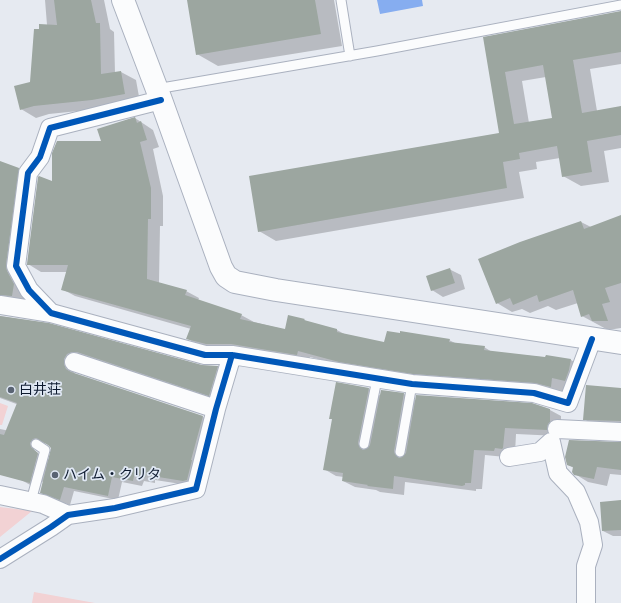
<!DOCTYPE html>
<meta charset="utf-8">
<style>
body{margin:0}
canvas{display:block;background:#e6eaf1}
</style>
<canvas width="621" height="603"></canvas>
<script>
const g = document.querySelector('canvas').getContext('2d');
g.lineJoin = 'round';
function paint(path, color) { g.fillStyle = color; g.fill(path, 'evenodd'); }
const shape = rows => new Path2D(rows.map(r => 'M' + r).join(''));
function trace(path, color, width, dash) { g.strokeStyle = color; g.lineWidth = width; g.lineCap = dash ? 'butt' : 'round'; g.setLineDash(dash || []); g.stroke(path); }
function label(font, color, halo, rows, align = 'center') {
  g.font = font + ' Quicksand,"Noto Sans JP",sans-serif'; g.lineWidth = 3.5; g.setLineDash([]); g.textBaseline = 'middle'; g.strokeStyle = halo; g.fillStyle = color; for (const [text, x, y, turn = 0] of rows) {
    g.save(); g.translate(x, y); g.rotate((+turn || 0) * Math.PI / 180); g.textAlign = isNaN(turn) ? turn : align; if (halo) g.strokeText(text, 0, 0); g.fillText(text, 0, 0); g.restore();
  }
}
paint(shape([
 [0,403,8,406,2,425,0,425],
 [0,507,32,511,0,537],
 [34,592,95,603,32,603]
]), '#f2d2d4');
paint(shape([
 [377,0,422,0,423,6,380,14]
]), '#86adf0');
paint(shape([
 [45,0,104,0,110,29,114,32,115,73,121,72,136,80,140,102,108,108,49,114,36,118,21,109,31,83,40,30,47,25],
 [188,0,334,0,342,46,218,66,197,54],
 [621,12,621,64,590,69,597,111,621,107,621,148,604,151,609,182,581,186,563,176,560,158,536,162,537,169,519,172,524,198,276,241,259,231,500,134,484,38],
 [546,77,553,119,529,123,522,81],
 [135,118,153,130,159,147,153,149,163,196,163,226,160,226,159,283,186,291,199,298,198,301,241,315,254,322,286,330,304,320,310,323,337,330,348,336,385,343,449,340,455,343,484,347,492,352,571,360,583,367,578,387,564,385,564,394,427,380,353,368,310,357,309,361,200,346,188,339,191,329,75,296,62,289,67,272,41,272,28,264,53,182,103,142],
 [0,162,19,169,30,176,17,272,25,291,23,302,9,301,0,296],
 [621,216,621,328,608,330,582,316,578,303,556,310,548,306,530,313,522,309,512,312,497,303,581,222,591,227],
 [449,269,461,275,465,289,443,297,432,290],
 [0,316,49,324,202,366,218,366,227,372,219,400,88,357,83,357,73,370,75,375,203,417,213,423,194,486,155,480,155,483,144,481,142,486,122,482,118,500,74,491,70,505,51,498,41,492,43,482,41,481,40,488,32,486,0,468,0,429,97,448,101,435,0,398],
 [47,443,52,448,49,460,33,451,34,449,40,453,43,444],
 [369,389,381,396,382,391,404,394,416,401,550,410,561,416,561,428,558,436,516,434,515,454,505,457,485,455,482,489,476,489,476,491,405,482,404,495,380,492,376,490,355,487,343,481,344,477,336,476,324,469,333,420,330,418],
 [621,389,621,428,597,427,584,419],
 [621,443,621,475,610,474,607,486,588,482,575,474,574,468,568,465],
 [621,501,621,536,613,536,603,531]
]), '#0003');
paint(shape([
 [54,0,91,0,96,23,100,23,101,74,121,71,125,94,92,100,34,106,20,110,14,86,30,82,34,29,39,29,39,24,57,25],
 [187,0,315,0,321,34,196,55],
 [621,11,621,52,573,60,582,113,621,106,621,135,587,141,592,172,562,177,557,146,519,153,520,159,503,162,507,188,258,232,249,176,499,133,483,37],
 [543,65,552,118,514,124,505,72],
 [135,117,137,123,141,121,147,140,140,142,151,188,151,219,148,219,147,279,187,290,185,295,242,314,240,319,285,329,288,315,305,319,304,320,337,329,337,332,384,342,387,331,400,333,400,331,450,339,449,342,485,346,484,350,545,357,546,355,571,359,569,370,565,381,552,378,551,387,535,383,413,374,339,362,298,351,297,355,231,344,206,344,186,339,191,326,61,290,68,265,27,265,27,264,38,177,39,176,52,181,52,153,57,141,101,141,97,129],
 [0,161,19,168,6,265,7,271,14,284,12,296,0,295],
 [621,215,621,283,605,288,610,302,602,304,608,321,592,321,589,314,581,317,573,290,539,302,537,295,513,305,510,298,496,304,478,259,520,242,581,221,584,229],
 [450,268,455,283,431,291,426,276],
 [0,316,49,323,202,365,218,366,209,396,77,352,72,352,67,354,64,359,64,364,66,369,71,372,203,416,191,460,192,460,187,480,183,481,146,475,145,478,134,476,133,481,112,477,108,496,64,487,60,500,40,493,51,448,48,445,36,438,33,439,30,443,31,447,38,453,30,483,0,475,0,434,4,435,17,403,0,397],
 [336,382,369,388,358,443,360,448,363,450,368,448,370,445,381,390,404,393,394,451,395,454,399,458,402,457,406,453,416,395,532,403,550,409,550,422,548,424,547,430,505,428,503,448,502,449,495,448,494,451,474,450,471,483,465,483,465,485,462,486,394,476,393,489,367,486,368,485,342,481,343,473,323,470,332,419,329,419],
 [586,385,621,388,621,421,583,420],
 [569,440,621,442,621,470,597,467,594,479,574,475,572,472,573,467,567,465,565,457],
 [621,500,621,530,602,531,600,502]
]), '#9ca6a0');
const service = shape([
 [341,0,350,56],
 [156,89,377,51,621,5],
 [364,444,377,379],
 [400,452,412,384],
 [31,501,45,450,36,444]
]);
const minor = shape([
 [161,100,50,128,40,157,28,173,16,266,29,290,51,313,205,355,232,355,412,384,534,393,568,403,592,339],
 [0,305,51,313],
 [74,362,216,409],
 [557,429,621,432],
 [509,457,540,452,551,442,558,473,576,492,589,522,593,545,586,566,586,603],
 [0,495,43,504,68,515],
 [0,559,51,527,68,515,115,508,196,489,216,409,232,355]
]);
const tertiary = shape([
 [123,0,161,100,221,267,226,276,235,282,276,290,621,343]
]);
trace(service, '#aab1bf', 11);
trace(minor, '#aab1bf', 20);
trace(tertiary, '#aab1bf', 24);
trace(service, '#fbfcfd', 9);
trace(minor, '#fbfcfd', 18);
trace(tertiary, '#fbfcfd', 22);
trace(shape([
 [161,100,50,128,40,157,28,173,16,266,29,290,51,313,205,355,232,355,412,384,534,393,568,403,592,339],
 [0,559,51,527,68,515,115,508,196,489,216,409,232,355]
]), '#0057b8', 6);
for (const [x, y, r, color] of [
 [11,390,4,"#596373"],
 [55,475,4,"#596373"]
]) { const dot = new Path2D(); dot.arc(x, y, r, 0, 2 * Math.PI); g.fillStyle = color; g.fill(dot); trace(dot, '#e1e9f5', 1.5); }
label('14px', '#0d1a2f', '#e1e9f5', [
 ["白井荘",19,390],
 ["ハイム・クリタ",63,475]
], 'left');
</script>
